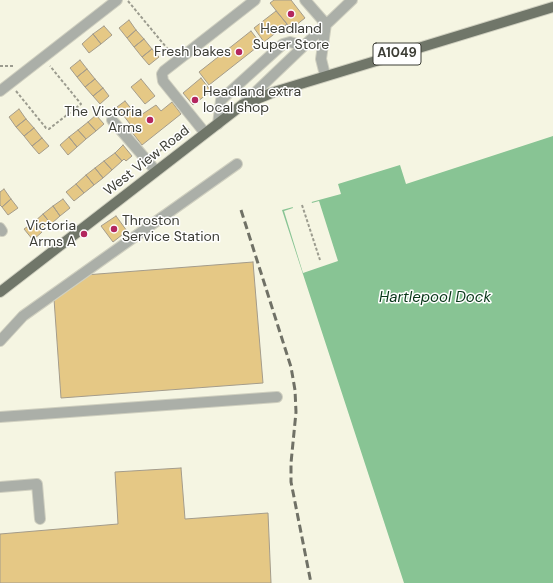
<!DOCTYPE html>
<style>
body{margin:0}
canvas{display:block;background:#f5f5e2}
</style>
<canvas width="553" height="583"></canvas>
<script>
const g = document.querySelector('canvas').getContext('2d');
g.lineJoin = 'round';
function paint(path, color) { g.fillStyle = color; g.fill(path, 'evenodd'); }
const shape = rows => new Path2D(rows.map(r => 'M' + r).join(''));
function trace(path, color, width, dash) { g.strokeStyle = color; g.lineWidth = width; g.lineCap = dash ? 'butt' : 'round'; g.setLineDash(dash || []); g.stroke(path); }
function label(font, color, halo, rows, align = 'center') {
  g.font = font + ' "DM Sans",sans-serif'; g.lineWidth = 3; g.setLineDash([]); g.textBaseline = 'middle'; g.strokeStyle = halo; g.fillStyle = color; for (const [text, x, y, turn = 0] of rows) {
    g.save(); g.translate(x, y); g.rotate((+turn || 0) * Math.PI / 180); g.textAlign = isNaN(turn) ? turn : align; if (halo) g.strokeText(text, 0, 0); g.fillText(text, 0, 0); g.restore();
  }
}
paint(shape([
 [553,136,553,583,404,583,282,210,341,194,338,184,400,165,406,184]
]), '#88c494');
paint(shape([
 [311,200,312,203,319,201,338,261,303,273,284,211,293,208,292,205]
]), '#f5f5e2');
const building = shape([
 [274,0,291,0,305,18,291,29,270,3,274,0],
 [276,11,287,24,264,42,254,28,276,11],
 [129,20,136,30,127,38,119,28,129,20],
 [104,26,112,35,101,44,93,34,104,26],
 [136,30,144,39,134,47,127,38,136,30],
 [251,31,261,44,209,85,199,72,251,31],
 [93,34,101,44,89,53,82,44,93,34],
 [144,39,152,49,142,57,134,47,144,39],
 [152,49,159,57,149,65,142,57,152,49],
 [80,60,87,69,77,77,70,68,80,60],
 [87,69,95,79,85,87,77,77,87,69],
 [201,78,211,91,193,105,183,93,201,78],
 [95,79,103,88,93,96,85,87,95,79],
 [141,79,155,96,145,104,131,87,141,79],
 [103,88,109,96,100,104,93,96,103,88],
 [125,101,138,117,156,105,161,111,172,102,181,114,142,145,127,126,130,124,117,107,125,101],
 [19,109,26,119,16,127,9,117,19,109],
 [96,115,104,124,96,131,88,122,96,115],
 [26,119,34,128,24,136,16,127,26,119],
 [88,122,96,131,86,139,78,130,88,122],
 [34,128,42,138,32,146,24,136,34,128],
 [78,130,86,139,77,147,69,137,78,130],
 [69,137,77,147,68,155,60,145,69,137],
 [42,138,49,146,39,154,32,146,42,138],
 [123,145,132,156,126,161,124,159,122,161,115,153,123,145],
 [115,153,122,161,112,170,104,161,115,153],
 [104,161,112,170,103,178,95,168,104,161],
 [95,168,103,178,94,185,86,175,95,168],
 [86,175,94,185,84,193,76,184,86,175],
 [76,184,84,193,74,201,66,192,76,184],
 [4,189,11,199,2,207,0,205,0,192,4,189],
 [11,199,18,208,8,215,2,207,11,199],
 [63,199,70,208,60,216,53,206,63,199],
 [53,206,60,216,51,224,43,214,53,206],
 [43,214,51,224,41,231,34,222,43,214],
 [116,216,127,231,113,242,101,226,116,216],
 [34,222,42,232,33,240,24,229,34,222],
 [253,262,263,383,61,398,54,299,85,275,253,262],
 [181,468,185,519,268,513,271,583,0,583,0,534,118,524,115,472,181,468]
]);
paint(building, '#e5c885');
trace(building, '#a49c8b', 1);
const minor = shape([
 [305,0,326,24],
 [325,75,321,59,326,24],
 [0,91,117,0],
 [242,105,352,0],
 [112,120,156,171],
 [218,124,221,100,283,44,290,42,303,46],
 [205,133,163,81,162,74,164,71,255,0],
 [0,228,2,231],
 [0,341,23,316,237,164],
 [0,417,277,397],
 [0,487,37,484,40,519]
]);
const major = shape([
 [0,292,242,105,274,92,553,7]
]);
trace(minor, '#d0d0c0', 12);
trace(major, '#d0d0c0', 12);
trace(shape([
 [128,1,171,53],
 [0,66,15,66],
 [16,91,46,128,49,129,81,104,50,66],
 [156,154,189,129],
 [302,205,320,260]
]), '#9c9c8f', 2, [3, 2]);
trace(minor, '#abafa8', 10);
trace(major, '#707669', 10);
trace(shape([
 [241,210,291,367,295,390,296,412,291,463,291,482,311,583]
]), '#707166', 3, [8, 4]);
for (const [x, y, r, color] of [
 [291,14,4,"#b3265e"],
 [239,52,4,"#b3265e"],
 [195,100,4,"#b3265e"],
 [150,120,4,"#b3265e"],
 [114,229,4,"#b3265e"],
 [84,234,4,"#b3265e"]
]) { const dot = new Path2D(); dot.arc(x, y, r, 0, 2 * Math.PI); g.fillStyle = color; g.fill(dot); trace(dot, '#fff', 1.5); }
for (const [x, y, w] of [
 [397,54,48]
]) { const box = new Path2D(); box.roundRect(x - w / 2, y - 11, w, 22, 3); g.fillStyle = '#fff'; g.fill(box); trace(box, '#3d3e36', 1); }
label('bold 13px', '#3d3e36', null, [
 ["A1049",397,54]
]);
label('14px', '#3d3e36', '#fff', [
 ["Headland",291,29,"center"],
 ["Super Store",291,45,"center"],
 ["Fresh bakes",231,52],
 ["Headland extra",203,92,"left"],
 ["local shop",203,108,"left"],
 ["The Victoria",142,112],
 ["Arms",142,128],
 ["Throston",122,221,"left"],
 ["Service Station",122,237,"left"],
 ["Victoria",76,226],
 ["Arms A",76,242]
], 'right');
label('14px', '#3d3e36', '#fff', [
 ["West View Road",147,161,-38]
]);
label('italic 15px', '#093719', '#fff', [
 ["Hartlepool Dock",435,298]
]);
</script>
